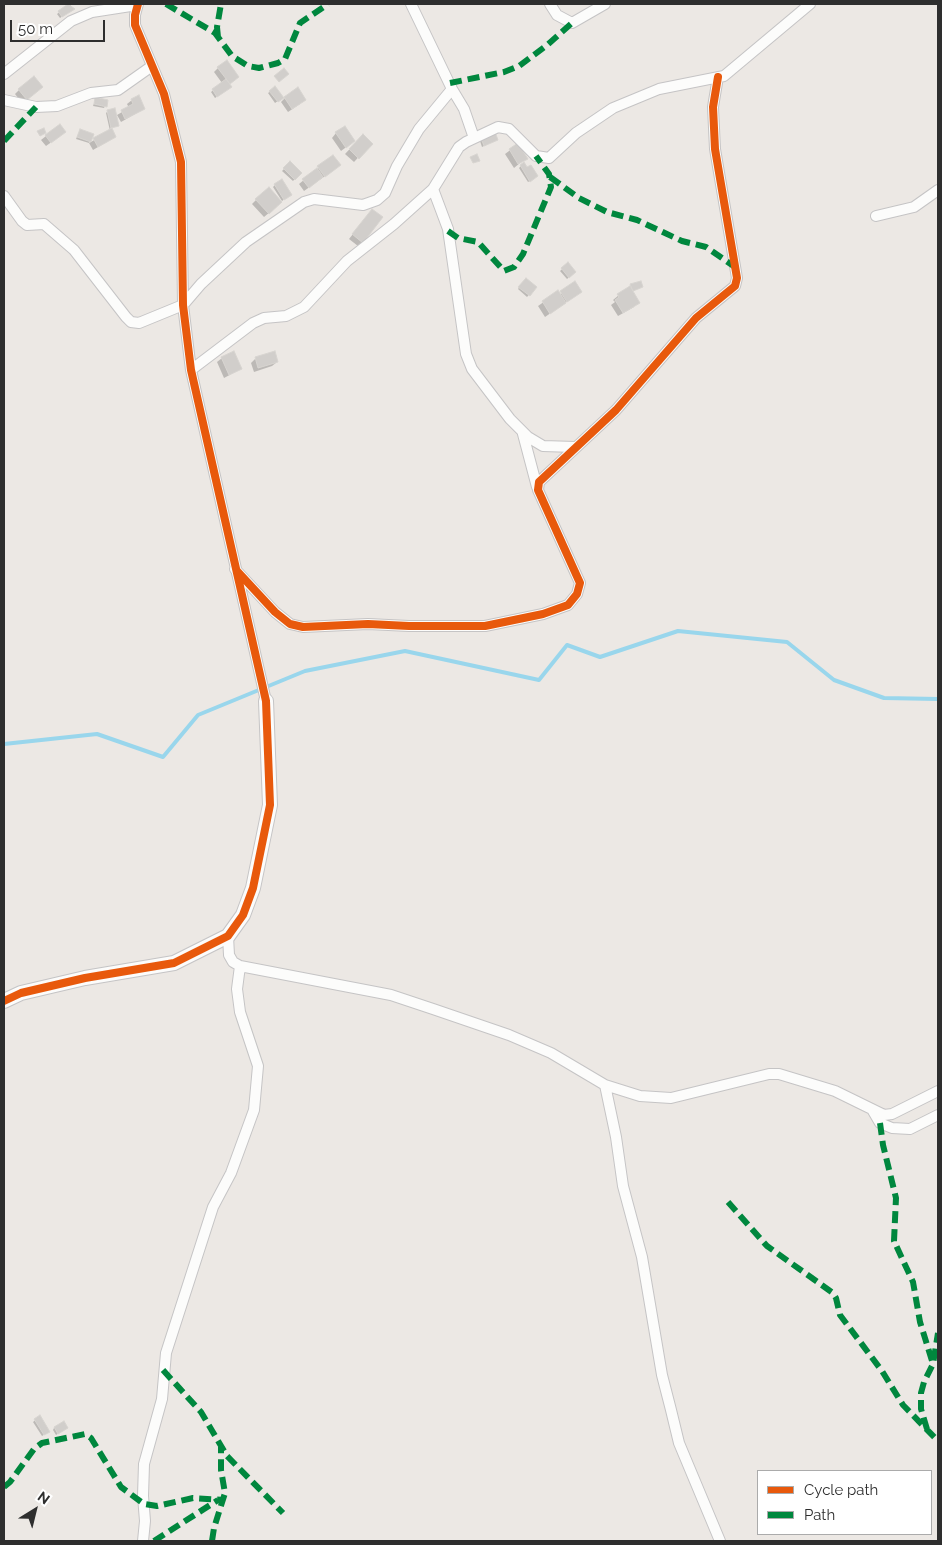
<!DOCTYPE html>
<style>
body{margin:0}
#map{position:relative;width:942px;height:1545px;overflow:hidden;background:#ece8e4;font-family:Raleway,sans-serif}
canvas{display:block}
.frame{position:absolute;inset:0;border:5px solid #2e2e2e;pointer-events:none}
.legend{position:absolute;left:757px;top:1470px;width:175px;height:65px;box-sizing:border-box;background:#fff;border:1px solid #ababab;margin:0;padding:6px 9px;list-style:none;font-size:15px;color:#2e2e2e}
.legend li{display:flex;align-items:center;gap:10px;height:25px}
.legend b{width:25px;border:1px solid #ababab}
.north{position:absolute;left:10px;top:1485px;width:50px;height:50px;-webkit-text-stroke:4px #fff;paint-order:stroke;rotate:36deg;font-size:14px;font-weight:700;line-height:20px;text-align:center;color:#2e2e2e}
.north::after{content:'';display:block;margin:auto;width:18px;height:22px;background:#2e2e2e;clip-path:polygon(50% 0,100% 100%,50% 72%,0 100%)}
.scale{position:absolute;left:10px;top:20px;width:95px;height:22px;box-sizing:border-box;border:2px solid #2e2e2e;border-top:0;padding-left:6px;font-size:15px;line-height:18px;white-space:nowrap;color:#2e2e2e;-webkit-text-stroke:4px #fff;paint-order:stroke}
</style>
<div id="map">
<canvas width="942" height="1545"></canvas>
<div class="frame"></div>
<ul class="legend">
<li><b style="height:6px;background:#e8590c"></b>Cycle path</li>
<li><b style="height:6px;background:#00873e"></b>Path</li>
</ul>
<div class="north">N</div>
<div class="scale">50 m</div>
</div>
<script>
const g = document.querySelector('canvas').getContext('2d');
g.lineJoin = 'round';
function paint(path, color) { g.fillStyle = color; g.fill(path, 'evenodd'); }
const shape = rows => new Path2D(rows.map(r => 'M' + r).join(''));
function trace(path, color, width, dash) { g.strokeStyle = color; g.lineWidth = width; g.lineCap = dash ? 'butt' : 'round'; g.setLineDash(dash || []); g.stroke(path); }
paint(shape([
 [70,4,73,9,60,18,57,14],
 [218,68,233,81,228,85,228,89,215,98,211,92,222,83,214,72],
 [275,88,282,98,275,103,268,93],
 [19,90,36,91,22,103,15,94],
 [96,98,105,106,104,108,93,106],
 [285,98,300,104,288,112,281,102],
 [132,100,144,109,121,122,117,115,129,108,127,104],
 [108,111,117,125,110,128,115,137,93,150,89,143,110,131,106,113],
 [80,130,92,135,89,143,76,139],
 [336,133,349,145,341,151,332,138],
 [363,135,371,144,354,162,345,154],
 [46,136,60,136,46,146,41,140],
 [482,139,496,140,482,147,480,141],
 [517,145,526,158,514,168,505,154],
 [333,156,335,169,304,191,299,184],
 [290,163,300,173,293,181,282,171],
 [521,166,535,178,528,182,519,168],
 [275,185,289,196,282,201,273,187],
 [256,200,276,207,264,217,252,204],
 [368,215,362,242,358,246,349,239],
 [568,264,575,272,567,279,560,271],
 [526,279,536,287,527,297,518,289],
 [631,285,642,287,631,292,634,307,618,316,611,305,615,302,613,300],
 [558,292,559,294,581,292,545,317,538,306],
 [222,358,241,369,224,378,217,362],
 [256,358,277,362,272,366,254,372,251,363],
 [39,1417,47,1433,42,1436,33,1422],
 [54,1428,64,1430,56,1435,53,1430]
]), '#0003');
trace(shape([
 [4,744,97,734,163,757,198,715,305,671,405,651,539,680,567,645,600,657,678,631,787,642,834,680,884,698,938,699]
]), '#99d6ec', 4);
const building = shape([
 [68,4,75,9,62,17,58,11,68,4],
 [227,60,239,77,230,84,217,67,227,60],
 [284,68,289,74,279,82,274,76,284,68],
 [34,76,43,87,27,100,18,89,34,76],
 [226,79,232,87,217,97,212,89,226,79],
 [275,86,284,98,278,102,269,91,275,86],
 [298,87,306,100,292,109,284,97,298,87],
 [139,95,145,109,125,119,121,110,133,104,131,99,139,95],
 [95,97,108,100,107,107,94,104,95,97],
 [115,108,119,126,111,128,107,110,115,108],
 [60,124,66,132,51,143,45,135,60,124],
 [345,126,355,141,346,148,335,132,345,126],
 [44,128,46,133,40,136,37,131,44,128],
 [112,128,116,137,98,147,93,138,112,128],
 [80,129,94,134,91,142,77,137,80,129],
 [495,132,498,140,484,146,481,138,495,132],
 [363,134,373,144,359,159,349,149,363,134],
 [518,143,528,159,518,164,509,149,518,143],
 [477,154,480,161,473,163,470,157,477,154],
 [333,155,341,165,325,177,317,166,333,155],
 [290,161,302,173,295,180,283,168,290,161],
 [524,162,527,167,531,165,538,176,530,182,520,165,524,162],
 [317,168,323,177,309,188,302,179,317,168],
 [282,179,292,195,284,200,274,184,282,179],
 [269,187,282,202,269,214,255,199,269,187],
 [372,209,383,217,363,243,352,234,372,209],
 [568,262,576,272,569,278,561,268,568,262],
 [526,278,537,287,530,296,518,287,526,278],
 [575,281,582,292,567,302,560,291,575,281],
 [641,281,643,287,633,291,630,284,641,281],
 [630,286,640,303,623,313,615,300,619,297,617,294,630,286],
 [558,290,566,303,550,314,542,301,558,290],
 [234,351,242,369,229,375,221,357,234,351],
 [275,351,278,362,258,368,255,357,275,351],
 [40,1415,50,1432,44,1435,34,1419,40,1415],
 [64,1421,68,1428,58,1434,54,1427,64,1421]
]);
paint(building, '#d1cecb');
trace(building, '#d7d4d0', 1);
const street = shape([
 [138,4,135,15,135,25,164,94,181,162,183,305,191,370,266,701],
 [411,4,452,89,464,109,474,138],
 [550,4,557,15,572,23,605,4],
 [4,74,71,21,92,12,137,5],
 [4,100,36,107,57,106,91,93,118,90,152,66],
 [433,189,448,229,466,354,472,369,510,419,528,437,543,446,575,447],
 [4,196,22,221,27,225,44,224,74,250,126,317,131,322,139,323,183,305,201,284,246,242,304,202,314,199,363,205,377,200,385,193,397,166,419,129,452,89],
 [876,216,914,207,938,190],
 [191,370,253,323,264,318,286,316,304,307,347,261,394,224,433,189,459,147,466,142,498,127,509,129,536,156,549,158,576,133,613,108,659,89,724,76,810,4],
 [523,434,537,487],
 [235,569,275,612,290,624,303,627,368,624,409,626,485,626,543,614,568,605,577,594,580,583,538,490,539,482,616,410,696,318,735,286,737,278,715,149,713,107,718,77],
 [240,966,391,995,433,1009,509,1035,551,1053,605,1085,640,1096,671,1098,769,1074,779,1074,835,1091,884,1115,892,1114,938,1091],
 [605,1085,616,1137,623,1186,642,1257,662,1375,671,1410,679,1443,720,1541],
 [873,1111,880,1123,892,1128,910,1129,938,1115],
 [143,1541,145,1521,143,1496,144,1464,162,1399,166,1353,213,1207,231,1173,254,1110,258,1066,240,1012,237,989,240,966,233,962,229,955,228,936]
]);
const secondary = shape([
 [4,1001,21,993,85,978,174,963,228,936,243,915,253,888,270,805,266,701]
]);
trace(street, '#c5c4c5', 12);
trace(secondary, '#c5c4c5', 16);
trace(street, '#fcfcfb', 10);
trace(secondary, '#fcfcfb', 14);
trace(shape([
 [166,4,215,33,232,56,248,66,259,68,278,63,285,59,300,23,328,4],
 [218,37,217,27,221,4],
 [450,83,504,72,519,66,546,46,572,23],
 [4,141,36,107],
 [550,177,579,198,607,212,637,220,682,241,706,247,735,267],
 [448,231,458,238,478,242,504,271,514,267,523,254,551,187,549,174,536,156],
 [880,1123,883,1145,896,1198,894,1241,913,1282,920,1322,933,1364],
 [728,1202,767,1246,833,1293,836,1298,840,1315,882,1371,903,1405,938,1441],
 [163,1370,201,1412,227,1456,283,1513],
 [927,1429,921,1409,921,1393,924,1382,933,1364,938,1333],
 [4,1487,10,1482,34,1449,42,1443,85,1434,91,1438,121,1487,144,1504,157,1506,193,1498,224,1500],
 [154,1541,218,1500],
 [212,1541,214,1528,225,1493,221,1470,221,1447]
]), '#00873e', 6, [12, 6]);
trace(shape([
 [237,571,275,612,290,624,303,627,368,624,409,626,485,626,543,614,568,605,577,594,580,583,538,490,539,482,616,410,696,318,735,286,737,278,715,149,713,107,718,77],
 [4,1001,21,993,85,978,174,963,228,936,243,915,253,888,270,805,266,701,191,370,183,305,181,162,164,94,135,25,135,15,138,4]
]), '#e8590c', 8);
</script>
